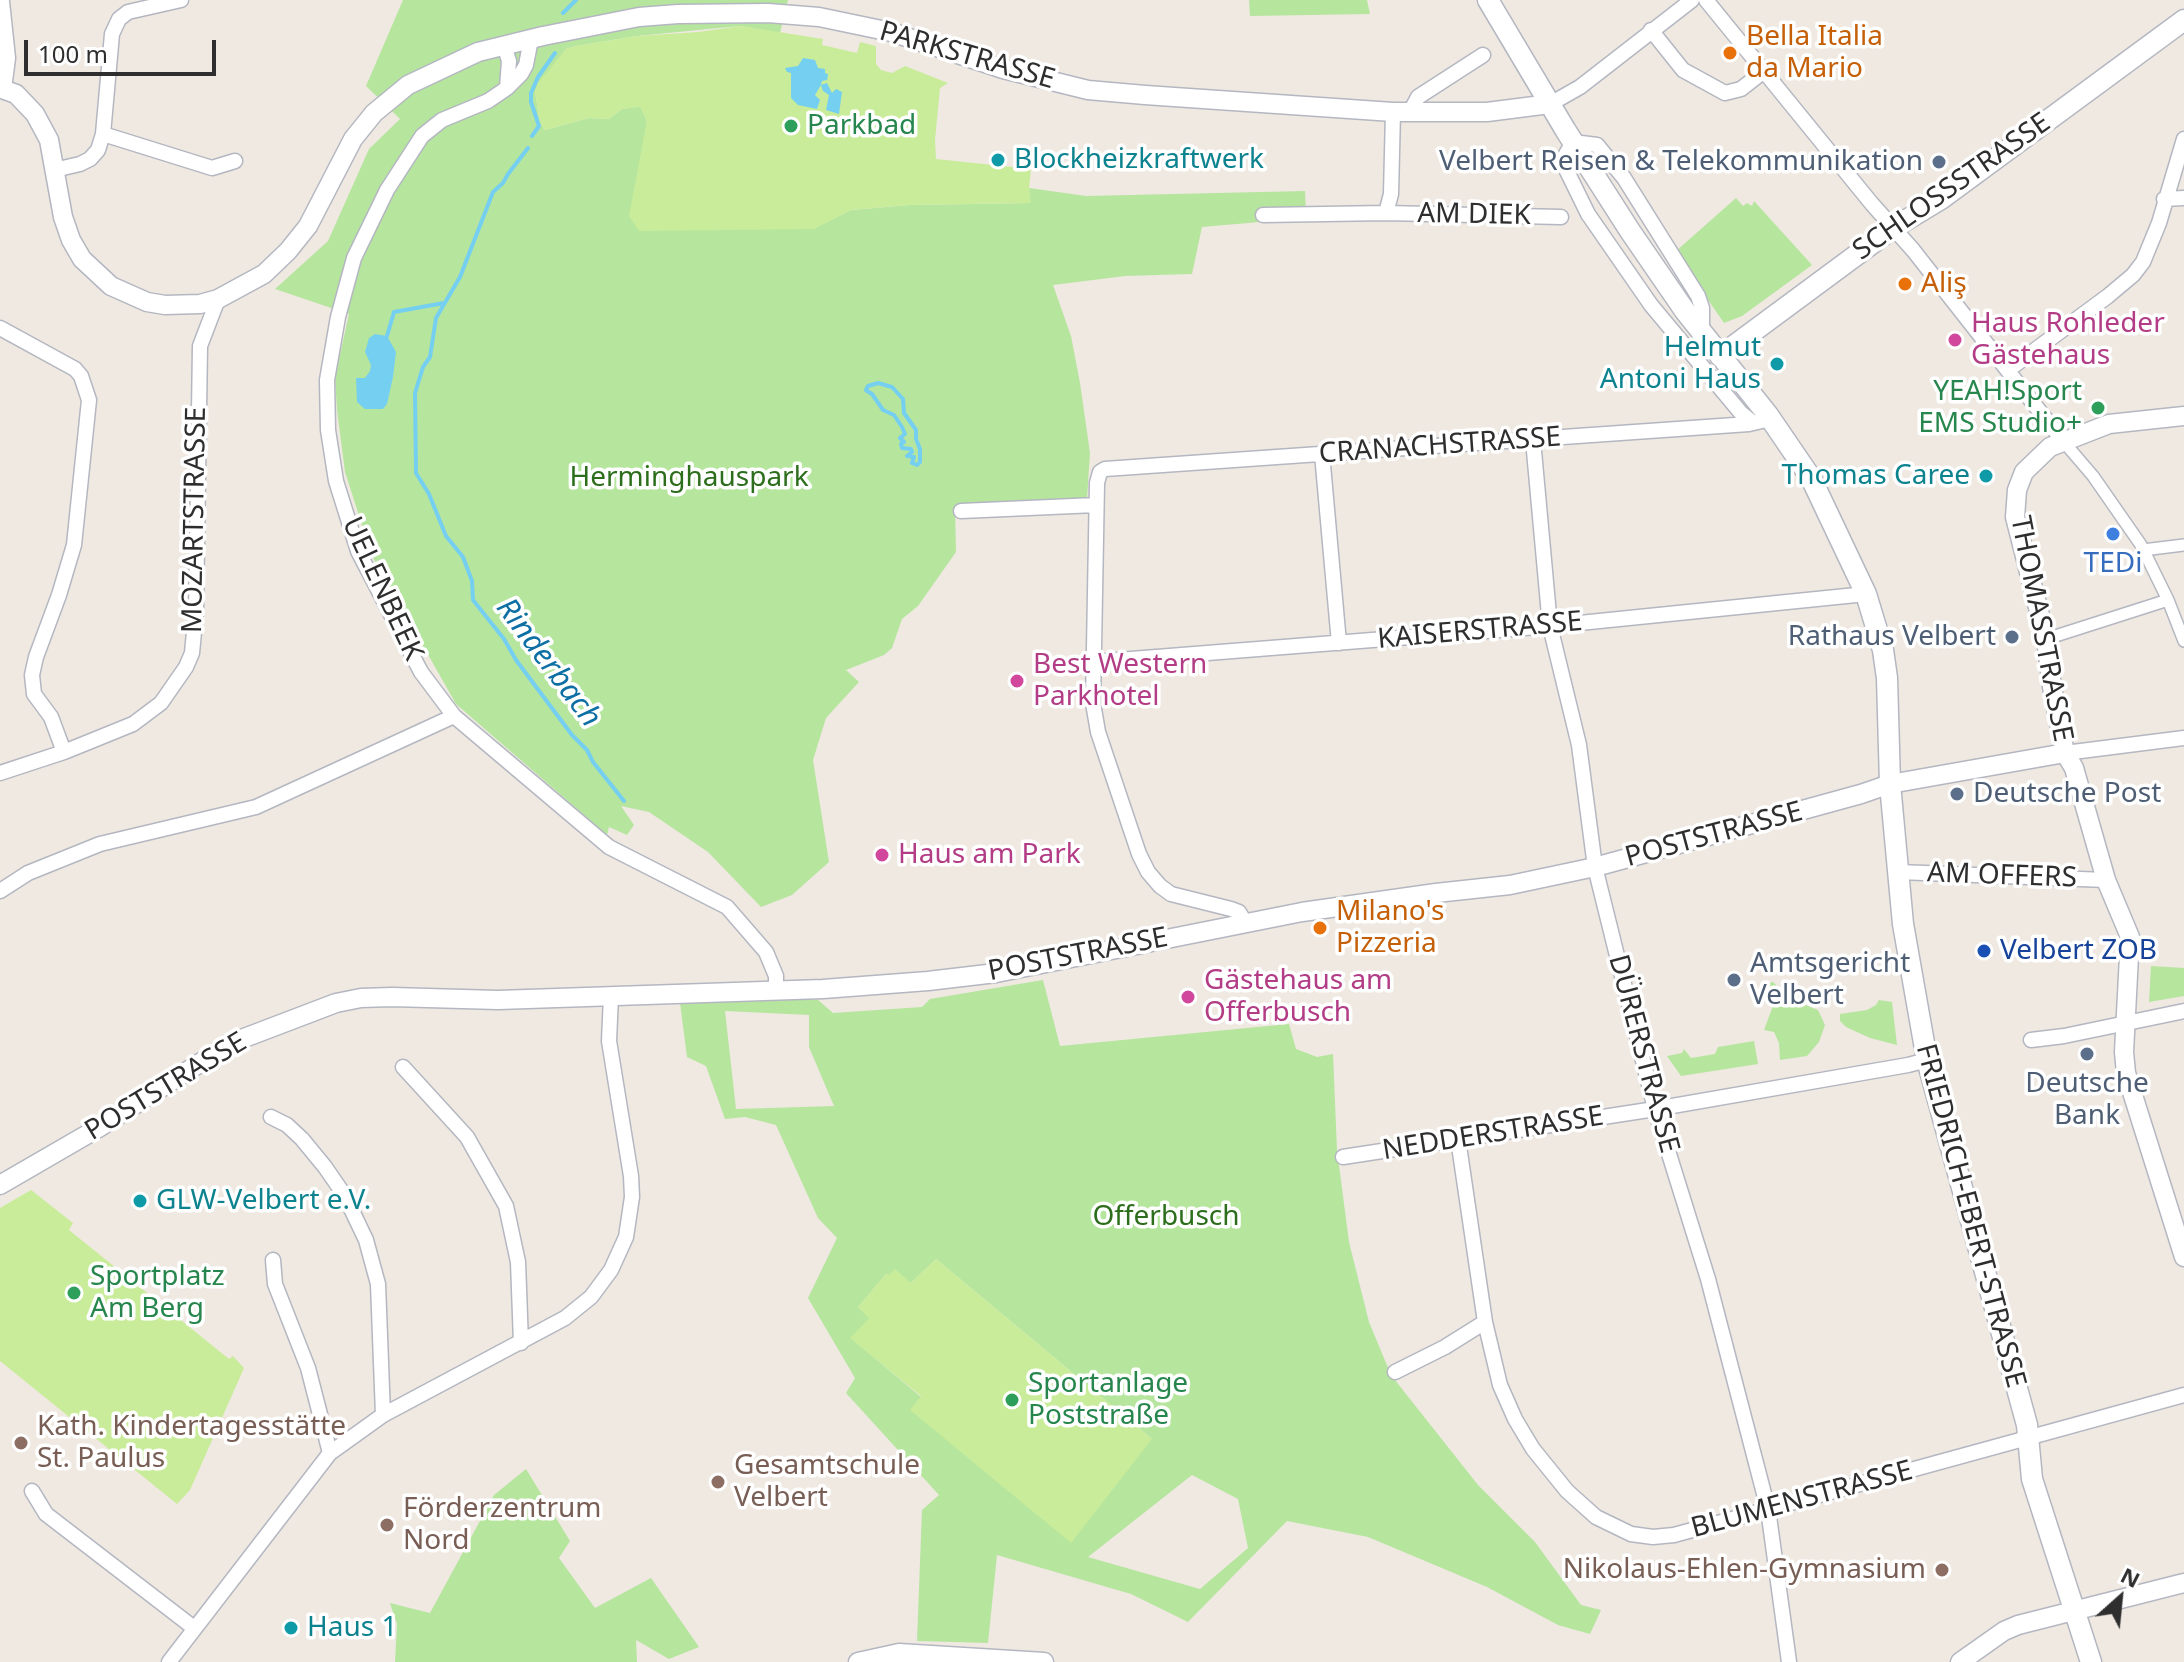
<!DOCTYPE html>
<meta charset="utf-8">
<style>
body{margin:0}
#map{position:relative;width:2184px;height:1662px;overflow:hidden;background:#efe9e1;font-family:"Noto Sans",sans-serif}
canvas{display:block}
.north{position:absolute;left:2080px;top:1558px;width:80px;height:80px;-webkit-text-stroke:6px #fff;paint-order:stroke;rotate:27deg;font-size:22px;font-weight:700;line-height:32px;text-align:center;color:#2e2e2e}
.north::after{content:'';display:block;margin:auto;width:28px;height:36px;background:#2e2e2e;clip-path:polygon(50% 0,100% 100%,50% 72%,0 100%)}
.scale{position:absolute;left:24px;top:40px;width:192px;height:36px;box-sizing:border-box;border:4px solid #2e2e2e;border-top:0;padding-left:10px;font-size:24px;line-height:28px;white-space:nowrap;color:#2e2e2e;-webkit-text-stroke:6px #fff;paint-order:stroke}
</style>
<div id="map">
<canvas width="2184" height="1662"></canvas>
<div class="north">N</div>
<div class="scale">100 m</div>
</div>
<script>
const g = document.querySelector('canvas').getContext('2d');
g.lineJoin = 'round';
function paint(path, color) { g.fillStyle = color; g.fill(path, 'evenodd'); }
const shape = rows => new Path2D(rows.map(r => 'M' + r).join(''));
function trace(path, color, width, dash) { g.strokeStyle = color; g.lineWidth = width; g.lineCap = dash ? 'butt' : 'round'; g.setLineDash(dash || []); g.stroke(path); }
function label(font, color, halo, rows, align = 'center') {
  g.font = font + ' "Noto Sans",sans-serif'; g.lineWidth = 7; g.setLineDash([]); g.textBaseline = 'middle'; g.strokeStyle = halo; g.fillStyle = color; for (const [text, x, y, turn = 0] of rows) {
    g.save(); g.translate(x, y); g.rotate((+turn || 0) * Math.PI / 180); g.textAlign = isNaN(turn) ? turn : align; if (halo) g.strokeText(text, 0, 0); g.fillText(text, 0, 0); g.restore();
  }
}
paint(shape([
 [403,0,788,0,780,33,741,26,719,28,637,36,576,46,566,49,535,91,540,123,545,130,589,118,609,119,622,109,640,106,647,121,642,151,813,229,851,210,909,205,1030,203,1029,188,1086,196,1305,191,1306,218,1202,227,1192,274,1125,276,1053,285,1071,336,1080,383,1090,453,1087,499,955,508,956,552,918,606,902,619,892,648,884,655,846,670,859,682,826,718,813,760,829,862,792,895,761,907,708,852,649,812,621,806,634,825,627,835,609,827,607,835,456,704,372,556,345,472,337,410,335,377,349,314,275,289,328,241,369,149,400,119,366,86],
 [1249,0,1367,0,1370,14,1250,16],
 [1736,198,1743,206,1747,203,1752,206,1754,201,1812,265,1742,316,1724,323,1675,252],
 [2151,966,2184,968,2184,996,2149,1002],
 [1043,980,1060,1046,1289,1024,1296,1049,1317,1057,1333,1054,1337,1150,1349,1242,1369,1322,1391,1375,1478,1485,1535,1542,1581,1605,1601,1610,1590,1634,1558,1625,1487,1587,1368,1537,1287,1521,1188,1622,1131,1594,997,1555,988,1643,917,1641,922,1510,939,1495,846,1393,855,1378,808,1298,837,1238,818,1218,776,1125,745,1117,725,1119,706,1066,687,1057,680,1003,797,999,818,1000,833,1013,922,1007,930,999],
 [725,1011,809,1015,809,1047,834,1106,736,1109],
 [936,1259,1152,1439,921,1397,851,1338,870,1318,858,1307,886,1274,911,1283],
 [1192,1475,1238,1499,1248,1548,1200,1589,1088,1557],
 [1773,982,1790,999,1818,1010,1825,1025,1819,1042,1807,1056,1780,1060,1779,1043,1774,1032,1764,1030,1773,1006,1764,994,1765,983],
 [1879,1000,1892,1002,1897,1045,1870,1038,1846,1027,1840,1021,1840,1014,1867,1010,1876,1005],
 [1754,1041,1758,1064,1681,1076,1667,1056,1682,1053,1684,1049,1691,1058,1715,1054,1718,1047],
 [526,1469,570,1541,559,1558,595,1608,651,1578,699,1647,669,1659,636,1640,637,1662,395,1662,397,1624,390,1603,430,1613,494,1495]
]), '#b6e59e');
paint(shape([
 [741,26,823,39,822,45,857,53,860,42,876,46,876,64,881,70,892,73,905,66,948,83,940,88,935,140,936,159,1031,169,1029,188,1031,203,909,205,851,210,814,229,639,231,629,216,647,121,640,107,622,109,609,119,589,118,545,130,540,123,535,91,537,84,566,49,576,46,637,36,698,32],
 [31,1190,73,1223,69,1230,229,1359,233,1356,244,1368,190,1490,177,1504,0,1361,0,1208],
 [936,1259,1152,1439,1071,1543,910,1410,921,1396,850,1338,869,1318,858,1307,886,1274,889,1275,895,1269,911,1283]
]), '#c9ec9a');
paint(shape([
 [803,58,815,60,818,68,825,69,825,73,828,74,827,80,822,81,821,85,827,83,832,93,836,89,842,92,839,114,826,110,829,95,823,91,821,85,815,95,820,100,817,109,798,105,791,98,791,73,787,72,785,68,798,66],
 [375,334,387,336,396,352,393,377,387,404,383,409,365,409,357,402,356,378,365,378,370,371,371,365,365,352,369,338]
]), '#75cff0');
trace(shape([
 [563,13,576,0],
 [532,136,539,126,531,102,531,93,538,77,555,53],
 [528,148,508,174,503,183,493,192,460,277,436,318,430,357,423,367,415,393,416,473,429,494,446,536,463,557,472,581,473,600,504,639,516,660,572,735,587,750,593,762,624,801],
 [387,336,394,312,444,303],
 [866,390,868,386,878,383,892,387,903,399,904,413,916,430,916,439,920,449,920,462,917,465,912,463,914,457,907,456,912,452,911,449,902,448,901,444,904,442,900,438,905,434,902,427,894,415,883,410,872,394,867,391]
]), '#75cff0', 4);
const pedestrian = shape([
 [2063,441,2093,476,2141,545,2168,600,2184,641],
 [2143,550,2184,545],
 [2046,639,2168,600]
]);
const minor = shape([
 [1706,0,1872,204,1913,250,2063,441],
 [1651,30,1683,70,1725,93,1741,89,1764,71],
 [531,39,526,65,521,74,507,88,488,101,442,120,422,136,387,190,354,258,338,317,327,380,328,430,336,481,358,551,421,672,454,716,609,847,727,907,766,952,776,976,776,991],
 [504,45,509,61,507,88],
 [1550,104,1580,87,1692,0],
 [1410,112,1418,97,1483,55],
 [103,134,212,168,235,161],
 [54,170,80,164,90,159,98,150,103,134,112,34,119,19,128,12,181,0],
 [2164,199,2184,198],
 [1386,213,1391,194,1393,112],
 [1263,215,1386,213,1561,217],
 [0,328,75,369,81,376,89,400,74,545,59,595,36,657,32,675,34,694,51,717,64,752],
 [1702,334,1702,308,1698,296,1624,178,1597,145,1573,142,1562,161,1588,214,1651,305,1741,413,1753,423],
 [2008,370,2108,296,2133,275,2143,262,2159,223,2184,139],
 [1533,440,1550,626,1579,745,1595,867,1655,1109,1708,1279,1768,1509,1789,1662],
 [1322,454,1339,643],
 [961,511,1096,505],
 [1093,662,1550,626,1866,594],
 [2065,753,2184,738],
 [0,773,64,752,133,724,161,703,186,667,192,653,196,611,200,346,218,299],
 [1898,872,2106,880],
 [0,891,28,873,100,844,256,807,454,716],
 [1245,922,1239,912,1231,909,1171,894,1160,886,1148,872,1139,854,1098,732,1093,703,1097,483,1100,472,1105,469,1749,424,1770,419],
 [2031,1040,2064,1036,2184,1011],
 [403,1067,467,1137,506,1206,518,1262,521,1343],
 [271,1117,287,1125,302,1139,325,1167,345,1196,366,1240,378,1284,383,1415],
 [1458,1139,1485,1322,1500,1385,1515,1419,1533,1449,1567,1491,1596,1517,1631,1534,1653,1537,1674,1535,2184,1395],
 [1343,1157,1655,1109,1908,1065,1927,1060],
 [273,1260,275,1284,308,1368,330,1453],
 [1395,1372,1445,1347,1485,1322],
 [32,1491,46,1514,194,1628],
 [169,1662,330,1453,383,1415,565,1318,591,1297,611,1270,626,1237,632,1197,631,1176,609,1041,611,996]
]);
const tertiary = shape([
 [0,2,6,58,2,89,16,94,35,114,49,140,63,217,71,240,82,259,111,286,147,302,165,305,200,304,218,299,264,274,288,251,308,226,353,139,374,113,408,85,478,52,543,36,639,17,678,14,768,13,819,17,891,32,1003,69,1088,90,1145,95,1393,112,1487,112,1550,104],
 [2184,416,2109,424,2050,447,2024,472,2017,490,2015,517,2046,639,2052,687,2065,753,2074,768,2106,880,2130,937,2124,1052,2126,1073,2184,1257],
 [0,1185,100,1127,231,1043,336,1003,361,998,392,997,498,1000,823,989,928,981,996,973,1302,912,1436,893,1510,885,1595,867,1861,794,1890,784,2065,753],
 [858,1662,899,1653,1044,1662],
 [1960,1662,2004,1631,2018,1625,2184,1583]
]);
const secondary = shape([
 [1488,0,1566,131,1630,231,1685,311,1768,415,1811,478,1866,594,1883,650,1887,678,1890,784,1903,924,1927,1060,2027,1425,2032,1479,2091,1662],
 [1720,356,1893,228,1941,199,2184,20]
]);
trace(pedestrian, '#b4b7c1', 14);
trace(minor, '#b4b7c1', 17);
trace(tertiary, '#b4b7c1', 21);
trace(secondary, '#b4b7c1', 23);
trace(pedestrian, '#fff', 11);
trace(minor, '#fff', 14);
trace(tertiary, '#fff', 18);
trace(secondary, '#fff', 20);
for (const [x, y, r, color] of [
 [1730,53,8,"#e8710a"],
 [791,126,8,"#2e9e5b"],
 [998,160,8,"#0f9aa8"],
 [1939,162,8,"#5c6f8a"],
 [1905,284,8,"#e8710a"],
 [1955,340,8,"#d1479c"],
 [1777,364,8,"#0f9aa8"],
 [2098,408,8,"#2e9e5b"],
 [1986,476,8,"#0f9aa8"],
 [2113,534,8,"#3f7fe0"],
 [2012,637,8,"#5c6f8a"],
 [1017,681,8,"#d1479c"],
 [1957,794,8,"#5c6f8a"],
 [882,855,8,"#d1479c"],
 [1320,928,8,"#e8710a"],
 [1984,951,8,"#1a4fb4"],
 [1734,980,8,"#5c6f8a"],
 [1188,997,8,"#d1479c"],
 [2087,1054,8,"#5c6f8a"],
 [140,1201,8,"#0f9aa8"],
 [74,1293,8,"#2e9e5b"],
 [1012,1400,8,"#2e9e5b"],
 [21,1443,8,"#8d6e63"],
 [718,1482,8,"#8d6e63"],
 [387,1525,8,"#8d6e63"],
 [1942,1570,8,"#8d6e63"],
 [291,1628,8,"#0f9aa8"]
]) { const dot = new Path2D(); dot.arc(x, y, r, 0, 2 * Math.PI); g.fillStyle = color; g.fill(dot); trace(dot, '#fff', 3); }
label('28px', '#c56008', '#fff', [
 ["Bella Italia",1746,37],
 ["da Mario",1746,69],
 ["Aliş",1921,284],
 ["Milano's",1336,912],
 ["Pizzeria",1336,944]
], 'left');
label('28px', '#2e2e2e', '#fff', [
 ["PARKSTRASSE",967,56,16],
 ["SCHLOSSSTRASSE",1952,187,-35],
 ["AM DIEK",1474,215,1],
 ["CRANACHSTRASSE",1440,446,-4],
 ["MOZARTSTRASSE",195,520,-89],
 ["UELENBEEK",382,589,65],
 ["THOMASSTRASSE",2041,629,79],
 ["KAISERSTRASSE",1480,631,-5],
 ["POSTSTRASSE",1714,835,-15],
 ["AM OFFERS",2002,876,2],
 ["POSTSTRASSE",1078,955,-11],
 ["DÜRERSTRASSE",1643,1054,75],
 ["POSTSTRASSE",166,1087,-31],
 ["NEDDERSTRASSE",1493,1134,-9],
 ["FRIEDRICH-EBERT-STRASSE",1970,1216,75],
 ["BLUMENSTRASSE",1802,1500,-15]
]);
label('28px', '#27864d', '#fff', [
 ["Parkbad",807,126],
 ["YEAH!Sport",2082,392,"right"],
 ["EMS Studio+",2082,424,"right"],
 ["Sportplatz",90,1277],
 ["Am Berg",90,1309],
 ["Sportanlage",1028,1384],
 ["Poststraße",1028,1416]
], 'left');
label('28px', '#0d838f', '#fff', [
 ["Blockheizkraftwerk",1014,160],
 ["Helmut",1761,348,"right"],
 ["Antoni Haus",1761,380,"right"],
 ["Thomas Caree",1970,476,"right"],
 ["GLW-Velbert e.V.",156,1201],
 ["Haus 1",307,1628]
], 'left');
label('28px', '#4e5e75', '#fff', [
 ["Velbert Reisen & Telekommunikation",1923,162],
 ["Rathaus Velbert",1996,637],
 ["Deutsche Post",1973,794,"left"],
 ["Amtsgericht",1750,964,"left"],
 ["Velbert",1750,996,"left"],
 ["Deutsche",2087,1084,"center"],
 ["Bank",2087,1116,"center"]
], 'right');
label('28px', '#b23c85', '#fff', [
 ["Haus Rohleder",1971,324],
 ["Gästehaus",1971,356],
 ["Best Western",1033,665],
 ["Parkhotel",1033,697],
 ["Haus am Park",898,855],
 ["Gästehaus am",1204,981],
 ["Offerbusch",1204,1013]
], 'left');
label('28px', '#2c6e1b', '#fff', [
 ["Herminghauspark",689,478],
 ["Offerbusch",1166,1217]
]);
label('28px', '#366cbe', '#fff', [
 ["TEDi",2113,564]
]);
label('28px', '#164399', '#fff', [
 ["Velbert ZOB",2000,951]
], 'left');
label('28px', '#785e54', '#fff', [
 ["Kath. Kindertagesstätte",37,1427],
 ["St. Paulus",37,1459],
 ["Gesamtschule",734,1466],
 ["Velbert",734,1498],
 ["Förderzentrum",403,1509],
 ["Nord",403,1541],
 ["Nikolaus-Ehlen-Gymnasium",1926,1570,"right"]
], 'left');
label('italic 30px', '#0d6fa3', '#fff', [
 ["Rinderbach",548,663,53]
]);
</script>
